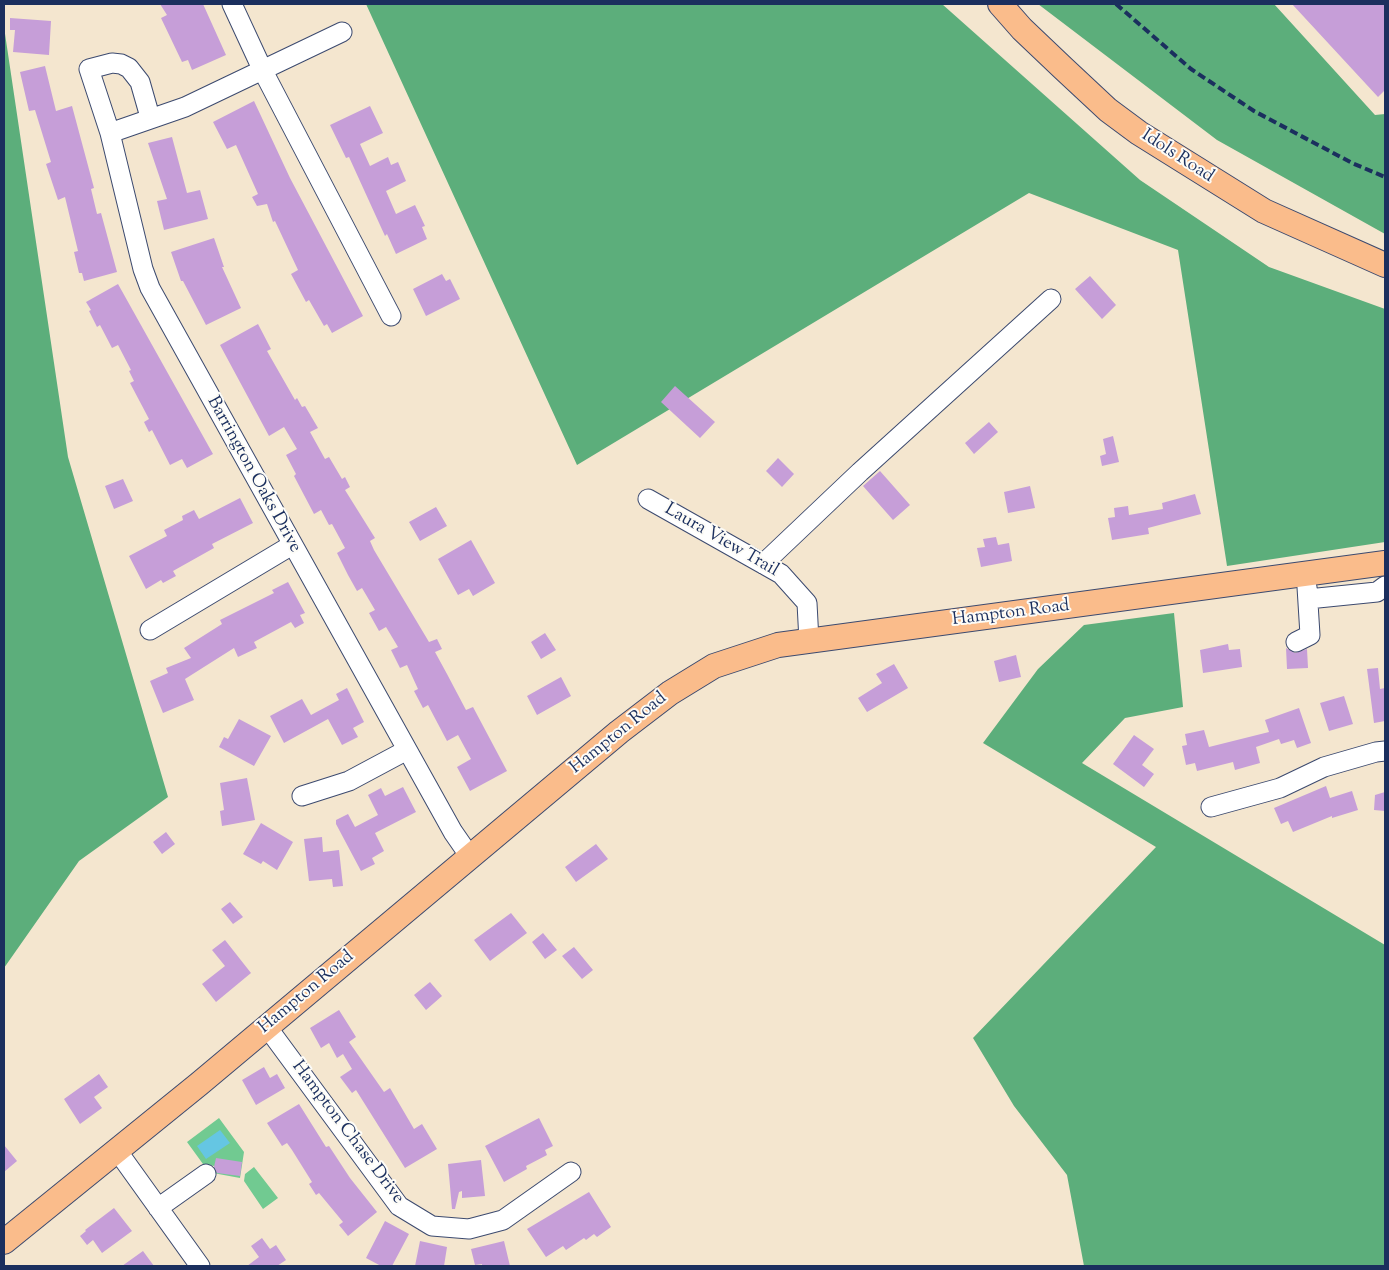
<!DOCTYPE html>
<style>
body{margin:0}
#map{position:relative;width:1389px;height:1270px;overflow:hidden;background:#f4e6cf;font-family:"Sorts Mill Goudy",serif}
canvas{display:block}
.frame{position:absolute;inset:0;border:5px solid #1b2f5e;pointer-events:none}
</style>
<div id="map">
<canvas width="1389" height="1270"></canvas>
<div class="frame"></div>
</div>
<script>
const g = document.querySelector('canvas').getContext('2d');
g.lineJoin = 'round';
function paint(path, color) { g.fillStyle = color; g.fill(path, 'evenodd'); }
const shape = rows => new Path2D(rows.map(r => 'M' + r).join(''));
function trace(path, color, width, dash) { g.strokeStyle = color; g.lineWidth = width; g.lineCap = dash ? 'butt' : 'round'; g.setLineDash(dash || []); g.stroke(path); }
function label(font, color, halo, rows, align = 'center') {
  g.font = font + ' "Sorts Mill Goudy",serif'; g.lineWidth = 4; g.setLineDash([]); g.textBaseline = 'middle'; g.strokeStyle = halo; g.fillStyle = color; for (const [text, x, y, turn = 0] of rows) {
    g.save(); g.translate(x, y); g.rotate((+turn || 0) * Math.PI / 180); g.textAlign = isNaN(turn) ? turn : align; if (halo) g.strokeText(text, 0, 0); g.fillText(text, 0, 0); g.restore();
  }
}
paint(shape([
 [219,1118,244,1152,240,1178,213,1173,214,1166,203,1164,187,1142],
 [254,1167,278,1198,263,1209,244,1181,245,1174]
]), '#71ca91');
paint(shape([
 [366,4,942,4,1140,180,1269,267,1385,309,1385,542,1227,566,1178,250,1029,193,577,465],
 [1038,4,1274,4,1375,115,1385,114,1385,234,1217,140],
 [4,27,68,457,168,797,79,861,4,968],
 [1174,613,1183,707,1125,718,1082,763,1385,945,1385,1266,1084,1266,1067,1175,1014,1106,973,1038,1156,847,983,743,1038,669,1084,625]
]), '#5cae7b');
paint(shape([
 [220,1130,230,1143,206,1159,197,1146]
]), '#65c6e3');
paint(shape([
 [160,4,203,4,226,55,192,70,188,60,182,62,161,18,167,15],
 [1292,4,1385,4,1385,90,1378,97],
 [10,18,51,21,49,55,13,52,15,30,10,30],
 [45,66,56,111,72,106,94,188,91,189,97,214,101,213,117,272,84,281,82,273,79,273,74,252,78,251,65,197,58,200,46,164,51,162,35,110,29,111,20,72],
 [254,101,290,178,363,316,332,333,327,324,324,326,309,300,306,302,291,274,298,270,275,221,273,222,267,204,257,206,252,197,258,194,236,145,227,149,213,122],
 [370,106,383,133,360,144,370,166,388,157,391,165,398,162,406,181,386,191,396,214,415,205,425,226,422,227,427,239,396,254,387,234,385,236,349,157,346,158,330,125],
 [172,137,187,193,200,190,208,219,164,230,157,201,167,199,148,143],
 [214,238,224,267,222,267,241,308,206,325,183,281,181,281,171,252],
 [442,274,446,281,450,279,460,299,426,316,413,289],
 [1090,276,1116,305,1102,319,1075,289],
 [118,284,213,454,187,468,182,459,170,465,152,430,149,432,144,422,149,419,130,383,134,381,129,371,131,370,118,345,112,348,100,325,97,327,89,311,91,310,86,302],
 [258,324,271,349,267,351,295,400,297,398,302,407,305,406,318,428,310,432,325,459,329,457,342,479,345,477,350,487,345,490,375,538,370,541,374,550,429,642,437,639,442,649,435,652,447,674,466,710,473,707,507,771,470,791,457,767,471,759,458,735,447,741,428,705,423,708,414,691,418,689,407,665,400,668,391,650,398,647,386,627,379,631,369,613,375,610,362,588,357,591,348,575,337,553,345,548,332,524,329,525,321,510,314,514,294,476,296,474,286,455,297,449,284,427,269,436,220,345],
 [675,386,715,422,700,438,661,402],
 [989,422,998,432,974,454,965,443],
 [1113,436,1119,462,1102,466,1100,456,1106,454,1103,439],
 [778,458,794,474,782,487,766,471],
 [880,471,910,505,893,520,863,486],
 [123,479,133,501,114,509,105,486],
 [1030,486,1035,508,1008,513,1004,492],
 [1195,494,1201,514,1148,528,1149,534,1112,540,1108,518,1115,517,1114,508,1128,506,1129,515,1163,509,1162,503],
 [240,498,253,523,212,544,214,548,173,571,176,576,163,583,161,580,146,589,129,556,167,536,164,530,183,520,182,516,194,510,199,519],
 [436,507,447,526,420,541,409,522],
 [996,537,998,545,1009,543,1012,561,981,567,977,548,985,547,983,539],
 [471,540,495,583,473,596,469,589,458,595,438,559],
 [288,582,305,613,300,615,304,623,295,628,291,622,254,642,257,648,238,657,234,648,185,679,194,700,163,713,150,681,168,673,166,668,191,658,184,648,222,624,220,620,274,593,272,590],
 [545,633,556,650,541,659,531,642],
 [1228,644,1229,650,1240,649,1242,667,1203,673,1200,650],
 [1286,648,1295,653,1307,649,1308,668,1287,669],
 [1016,655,1021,677,999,682,994,661],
 [894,664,908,688,867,712,858,698,882,683,876,674],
 [1378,668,1380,689,1385,688,1385,721,1374,723,1367,669],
 [561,677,571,696,537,715,527,696],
 [347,688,364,722,353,728,358,737,342,745,328,719,284,743,270,716,302,699,311,715,339,700,336,694],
 [1344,696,1353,724,1329,731,1320,703],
 [1299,708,1311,743,1297,748,1294,740,1281,744,1279,739,1256,747,1260,763,1235,770,1233,762,1197,771,1195,763,1186,765,1182,746,1187,745,1185,734,1204,730,1209,747,1269,732,1265,720],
 [239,719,271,736,254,766,219,747,224,737,228,739],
 [1134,735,1154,749,1142,765,1154,774,1144,787,1113,764],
 [247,778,255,820,222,826,220,811,224,810,220,783],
 [1326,786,1330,798,1352,791,1358,810,1332,818,1332,816,1293,832,1288,821,1281,824,1274,808],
 [403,787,416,812,375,833,384,851,372,858,375,864,361,871,336,824,336,820,348,814,355,827,378,815,368,795,381,788,385,796],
 [1385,792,1385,811,1374,810,1375,795],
 [261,823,293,842,277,870,263,861,261,864,243,854],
 [166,832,175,844,162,854,153,842],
 [322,837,323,852,339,850,343,886,333,887,332,879,309,881,304,839],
 [596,844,608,859,576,882,565,867],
 [230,902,243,917,233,924,221,909],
 [511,913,527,933,490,961,474,940],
 [543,933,557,950,545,959,532,942],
 [225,940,251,973,216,1002,202,984,225,966,212,950],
 [574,947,593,970,582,979,562,956],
 [430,982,442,996,426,1010,414,995],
 [339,1010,356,1037,349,1042,384,1092,390,1088,414,1129,422,1124,437,1149,405,1168,356,1090,352,1093,340,1077,352,1069,343,1054,337,1058,329,1043,321,1048,310,1028],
 [264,1067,270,1078,277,1074,285,1088,256,1105,242,1080],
 [99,1074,108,1087,94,1097,102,1108,80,1124,64,1099],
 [299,1104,326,1147,329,1146,350,1178,377,1212,348,1236,339,1225,343,1222,319,1193,316,1195,309,1184,312,1182,292,1150,287,1143,282,1146,267,1123],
 [539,1118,553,1146,545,1150,547,1155,526,1166,527,1169,504,1182,485,1146],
 [4,1145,17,1161,4,1172],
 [216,1158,242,1162,240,1176,217,1173,214,1167],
 [481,1160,485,1196,462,1198,462,1191,459,1192,455,1209,452,1209,448,1164],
 [589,1192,611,1227,597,1237,594,1234,586,1240,584,1238,566,1250,563,1246,546,1257,527,1229],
 [114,1208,132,1231,102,1253,93,1240,87,1245,80,1236,86,1231,85,1230],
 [385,1221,409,1234,392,1266,381,1266,366,1258],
 [262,1238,270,1249,276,1245,286,1260,277,1266,247,1266,259,1257,251,1246],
 [420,1241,447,1247,444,1266,415,1266],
 [504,1241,510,1266,482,1266,482,1264,475,1265,471,1249],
 [143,1251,154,1266,122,1266]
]), '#c69ed8');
const minor = shape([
 [232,4,263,71,391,316],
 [150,117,140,82,129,68,121,64,112,63,89,69,110,133,143,269,150,288,453,832,471,858],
 [110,133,185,107,342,32],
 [648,499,781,574,807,603,809,641],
 [763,564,860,472,1051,299],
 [1308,599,1377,592,1385,586],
 [150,630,292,545],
 [1296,642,1310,635,1307,587],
 [302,796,349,781,407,750],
 [1211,807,1280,788,1324,767,1376,752,1385,751],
 [267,1027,399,1206,432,1226,469,1229,503,1220,571,1172],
 [116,1149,200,1266],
 [158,1208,206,1174]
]);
const major = shape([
 [1000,4,1022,29,1063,68,1108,110,1139,133,1264,211,1385,265],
 [4,1242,199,1084,619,732,670,693,714,666,778,645,1385,563]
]);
trace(minor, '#3c4a6f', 21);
trace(major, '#3c4a6f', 26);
trace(minor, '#fff', 19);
trace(major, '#fabc8b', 24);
trace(shape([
 [1116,4,1191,69,1254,111,1352,163,1385,177]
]), '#1b2f5e', 4, [8, 4]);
label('18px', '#1b2f5e', '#fdfcf7', [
 ["Idols Road",1177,157,33],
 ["Barrington Oaks Drive",253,475,61],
 ["Laura View Trail",721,541,30],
 ["Hampton Road",1011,614,-7],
 ["Hampton Road",619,734,-39],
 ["Hampton Road",307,993,-40],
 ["Hampton Chase Drive",347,1133,53]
]);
</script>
